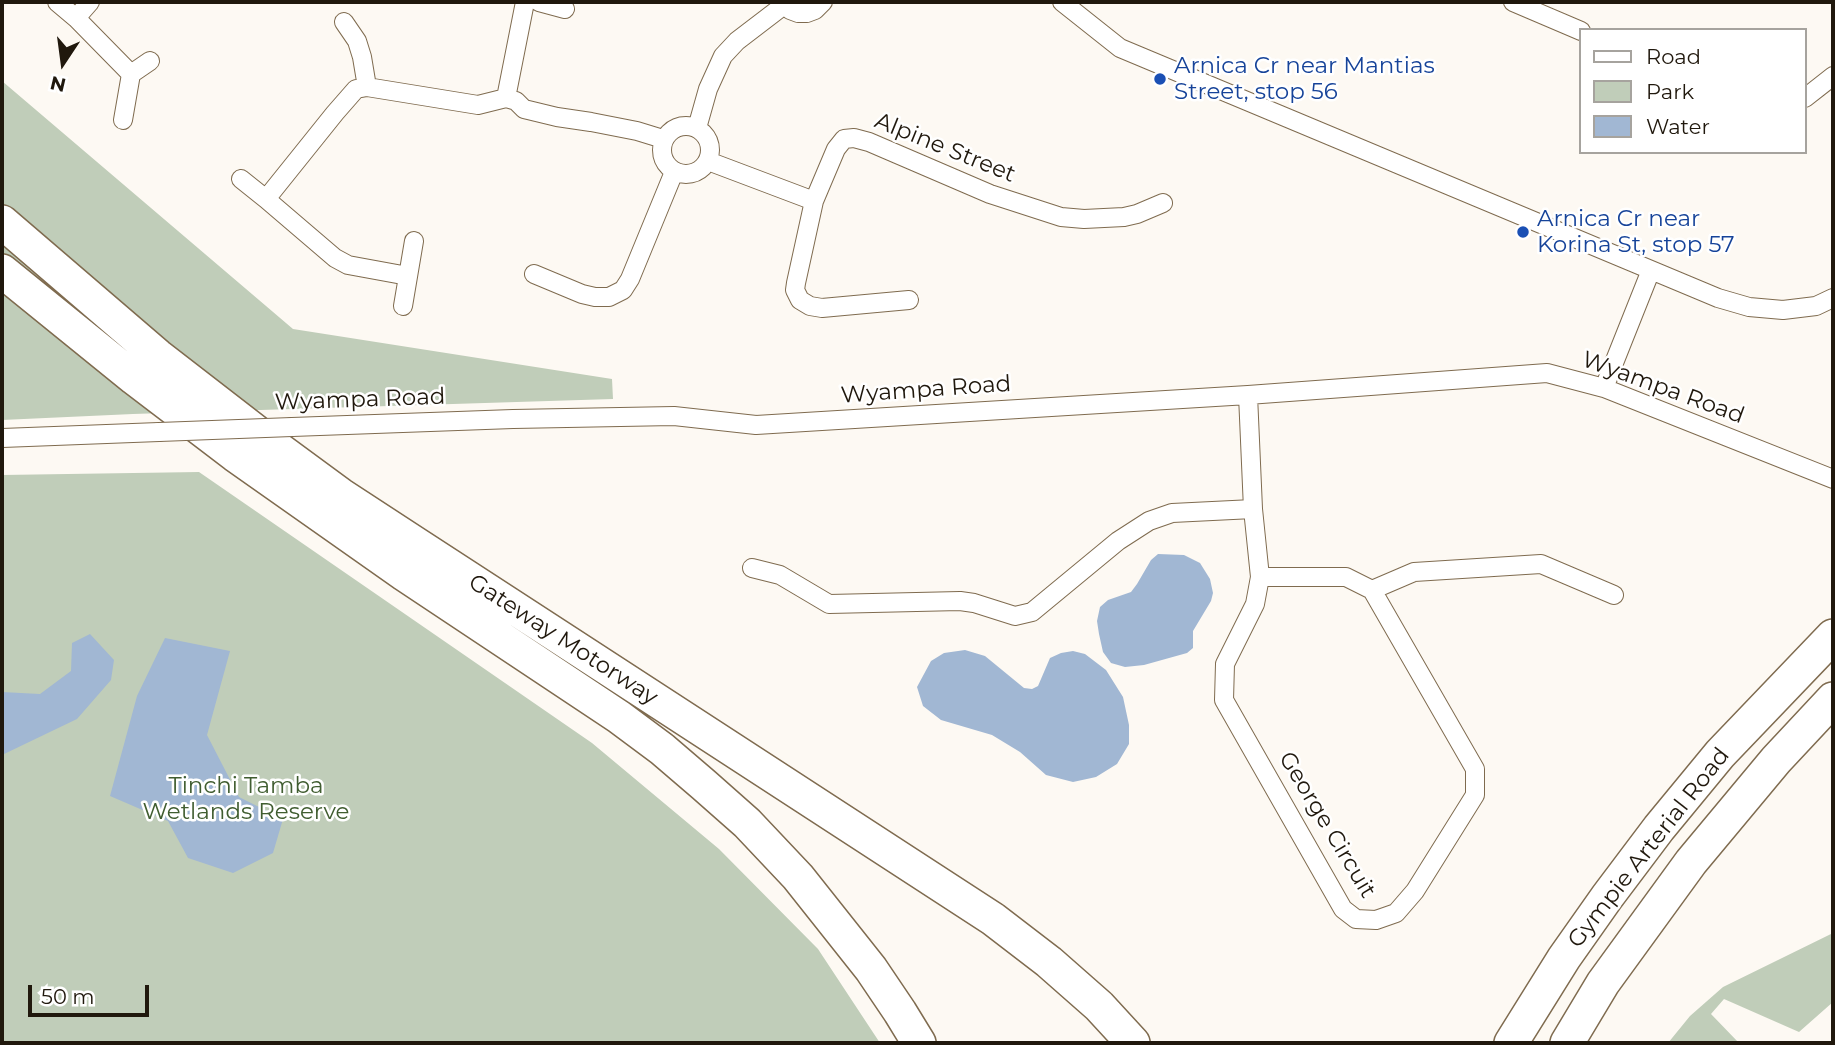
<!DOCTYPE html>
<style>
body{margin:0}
#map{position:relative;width:1835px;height:1045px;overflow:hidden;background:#fdf9f3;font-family:Montserrat,sans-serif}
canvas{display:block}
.frame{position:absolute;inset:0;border:4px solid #20180d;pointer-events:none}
.legend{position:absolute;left:1579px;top:28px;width:228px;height:126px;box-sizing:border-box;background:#fff;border:2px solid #a6a39e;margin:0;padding:9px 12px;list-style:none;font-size:21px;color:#20180d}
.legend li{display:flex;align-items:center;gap:14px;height:35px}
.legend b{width:35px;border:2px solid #a6a39e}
.north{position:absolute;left:28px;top:28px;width:70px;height:70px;-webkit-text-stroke:5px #fff;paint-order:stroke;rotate:193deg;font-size:19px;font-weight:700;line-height:28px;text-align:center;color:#20180d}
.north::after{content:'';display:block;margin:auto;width:24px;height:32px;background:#20180d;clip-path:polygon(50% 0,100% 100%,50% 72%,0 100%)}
.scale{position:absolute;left:28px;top:985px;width:121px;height:32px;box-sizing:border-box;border:4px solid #20180d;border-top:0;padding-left:9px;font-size:21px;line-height:24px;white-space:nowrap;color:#20180d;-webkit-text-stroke:5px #fff;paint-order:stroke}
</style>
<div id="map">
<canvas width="1835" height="1045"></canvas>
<div class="frame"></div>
<ul class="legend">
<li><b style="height:9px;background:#fff"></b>Road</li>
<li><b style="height:19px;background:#c0cdb9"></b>Park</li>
<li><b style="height:19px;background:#a1b7d3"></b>Water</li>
</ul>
<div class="north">N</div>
<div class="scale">50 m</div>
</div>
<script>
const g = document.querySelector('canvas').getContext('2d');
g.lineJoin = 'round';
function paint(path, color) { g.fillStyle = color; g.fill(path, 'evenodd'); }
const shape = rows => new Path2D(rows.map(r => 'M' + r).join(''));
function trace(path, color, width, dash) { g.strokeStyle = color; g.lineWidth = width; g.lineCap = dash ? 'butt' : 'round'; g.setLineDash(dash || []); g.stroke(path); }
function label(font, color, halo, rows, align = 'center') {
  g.font = font + ' Montserrat,sans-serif'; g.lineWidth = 5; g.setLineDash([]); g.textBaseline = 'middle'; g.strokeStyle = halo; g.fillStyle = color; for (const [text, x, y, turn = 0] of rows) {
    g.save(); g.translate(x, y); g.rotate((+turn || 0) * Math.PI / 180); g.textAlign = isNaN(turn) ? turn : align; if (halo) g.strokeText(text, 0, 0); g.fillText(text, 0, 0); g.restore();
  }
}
paint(shape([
 [2,81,293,329,612,379,613,399,133,414,2,420],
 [199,472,592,743,719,849,818,949,880,1043,2,1043,2,475],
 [1833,933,1833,1002,1799,1032,1724,999,1711,1014,1739,1043,1668,1043,1690,1016,1723,987]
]), '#c0cdb9');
paint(shape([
 [1158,554,1184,555,1200,563,1210,579,1213,593,1211,601,1193,631,1193,648,1187,653,1144,665,1125,667,1111,663,1103,652,1099,634,1097,621,1100,607,1108,600,1131,592,1137,584,1151,560],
 [90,634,114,660,111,680,77,719,2,755,2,692,40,694,71,671,72,643],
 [165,638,230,651,207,735,239,797,283,819,273,853,233,873,188,858,168,821,110,796,137,696],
 [965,650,985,656,1024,688,1032,689,1038,686,1050,658,1061,653,1073,651,1085,654,1106,670,1123,697,1129,725,1129,744,1117,764,1096,777,1073,782,1046,775,1020,752,992,735,941,720,923,706,917,687,931,661,944,653]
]), '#a1b7d3');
const street = shape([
 [57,2,76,18,131,74,123,120],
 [539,2,565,9],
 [782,2,790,10,798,13,807,13,815,10,823,2],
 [1062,2,1120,48,1718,298,1749,307,1783,310,1816,306,1833,298],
 [1513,2,1581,31],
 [76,18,90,2],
 [344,22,357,41,362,57,367,87],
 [131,74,150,61],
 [506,98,525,2],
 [1805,98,1833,76],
 '662 150a24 24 0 1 1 48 0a24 24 0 1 1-48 0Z',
 [697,128,708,89,723,56,737,41,784,5],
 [708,161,814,201,836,149,844,139,854,138,869,142,990,194,1061,217,1084,219,1124,217,1137,214,1163,203],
 [241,179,266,199],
 [814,201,796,283,795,290,800,300,810,306,822,308,909,300],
 [534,274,582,294,595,297,609,297,623,290,630,279,674,172],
 [408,276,348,265,335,258,266,199,335,113,356,89,367,87,478,105,506,98,516,101,524,109,557,117,591,122,637,131,663,139],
 [403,306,414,241],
 [1604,388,1651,270],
 [1248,395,1253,509,1260,577,1346,577,1372,590,1475,769,1475,795,1415,891,1396,913,1376,920,1356,919,1343,909,1224,700,1225,664,1255,604,1260,577],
 [292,427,513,419,674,416,756,425,1248,395,1547,373,1604,388,1833,479],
 [2,438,159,432],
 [752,568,780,575,829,604,960,601,974,603,1015,616,1032,612,1118,541,1149,521,1172,513,1253,509],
 [1372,590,1414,572,1541,564,1614,595]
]);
const highway = shape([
 [2,222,158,356,273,445,341,495,413,542,993,919,1049,962,1099,1006,1133,1043],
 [2,271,134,378,235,455,404,574,619,717,662,749,704,785,747,823,798,877,871,969,900,1012,919,1043],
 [1511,1043,1564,958,1607,897,1659,828,1720,754,1833,636],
 [1567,1043,1603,983,1691,862,1776,760,1833,699]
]);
trace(street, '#7f6b4f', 20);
trace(highway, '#7f6b4f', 36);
trace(street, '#fff', 18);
trace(highway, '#fff', 33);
const streetBridge = shape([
 [159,432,292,427]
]);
trace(streetBridge, '#7f6b4f', 20, []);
trace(streetBridge, '#fff', 18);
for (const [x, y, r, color] of [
 [1160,79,7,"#1a4fb4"],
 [1523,232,7,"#1a4fb4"]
]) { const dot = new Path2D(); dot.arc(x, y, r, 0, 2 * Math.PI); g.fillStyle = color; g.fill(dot); trace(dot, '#fff', 2.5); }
label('23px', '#164399', '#fff', [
 ["Arnica Cr near Mantias",1174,66],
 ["Street, stop 56",1174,92],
 ["Arnica Cr near",1537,219],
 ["Korina St, stop 57",1537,245]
], 'left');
label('23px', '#20180d', '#fff', [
 ["Alpine Street",945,148,22],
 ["Wyampa Road",1663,388,20],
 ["Wyampa Road",926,390,-4],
 ["Wyampa Road",360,400,-2],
 ["Gateway Motorway",563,640,33],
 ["George Circuit",1327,825,59],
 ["Gympie Arterial Road",1649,848,-52]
]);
label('23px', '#405d30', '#fff', [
 ["Tinchi Tamba",246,786],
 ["Wetlands Reserve",246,812]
]);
</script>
